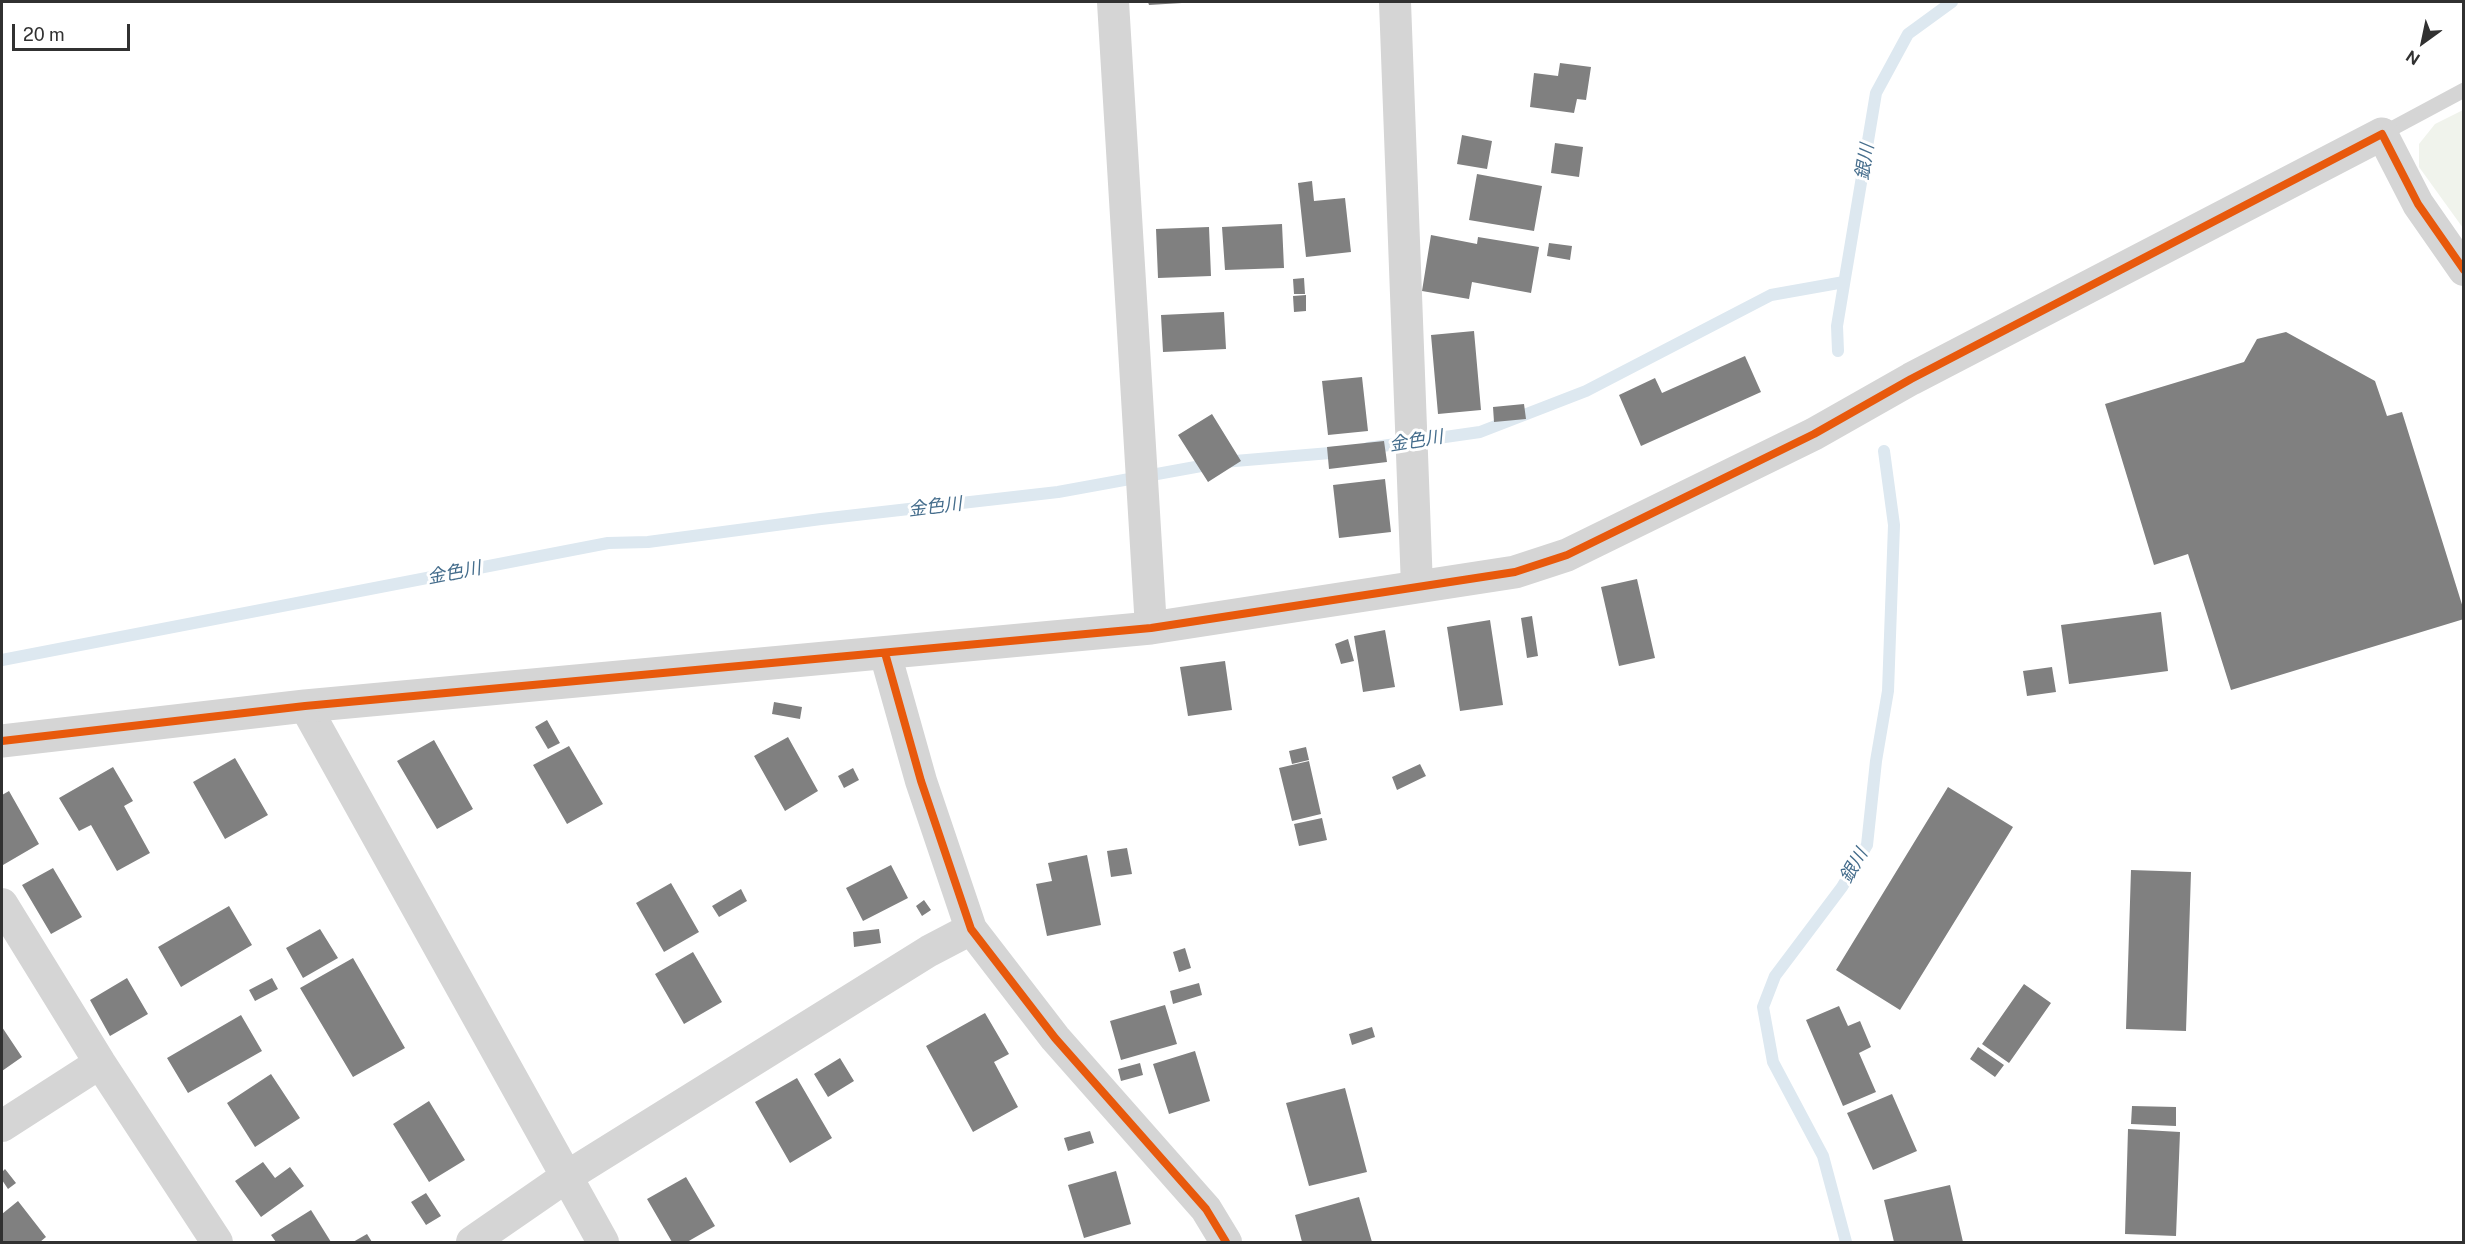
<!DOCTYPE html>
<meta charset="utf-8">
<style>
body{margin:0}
#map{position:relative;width:2465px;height:1244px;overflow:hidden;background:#fff;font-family:"Public Sans",sans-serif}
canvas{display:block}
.frame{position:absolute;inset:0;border:3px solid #313131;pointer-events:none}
.north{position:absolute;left:2393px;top:12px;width:60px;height:60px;-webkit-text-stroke:4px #fff;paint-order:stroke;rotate:213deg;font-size:16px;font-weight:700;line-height:24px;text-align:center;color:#313131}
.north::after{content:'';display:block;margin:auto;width:21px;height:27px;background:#313131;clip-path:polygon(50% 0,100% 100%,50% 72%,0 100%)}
.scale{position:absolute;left:12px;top:24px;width:118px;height:27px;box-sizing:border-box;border:3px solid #313131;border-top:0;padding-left:8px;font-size:18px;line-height:21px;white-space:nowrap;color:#313131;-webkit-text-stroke:4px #fff;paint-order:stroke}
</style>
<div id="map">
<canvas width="2465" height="1244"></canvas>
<div class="frame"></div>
<div class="north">N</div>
<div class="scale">20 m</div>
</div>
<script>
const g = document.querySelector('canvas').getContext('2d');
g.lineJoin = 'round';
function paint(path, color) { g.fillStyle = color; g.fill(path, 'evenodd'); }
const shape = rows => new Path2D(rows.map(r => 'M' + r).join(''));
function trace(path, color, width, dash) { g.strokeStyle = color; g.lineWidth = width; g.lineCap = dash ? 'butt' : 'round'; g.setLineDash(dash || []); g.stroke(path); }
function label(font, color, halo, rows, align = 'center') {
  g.font = font + ' "Public Sans","Noto Sans JP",sans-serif'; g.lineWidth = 6; g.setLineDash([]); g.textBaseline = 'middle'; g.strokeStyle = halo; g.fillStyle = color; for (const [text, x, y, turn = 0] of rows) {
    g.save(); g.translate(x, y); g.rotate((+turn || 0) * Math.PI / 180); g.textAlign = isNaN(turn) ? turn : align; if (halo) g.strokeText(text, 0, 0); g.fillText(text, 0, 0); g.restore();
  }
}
paint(shape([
 [2463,110,2463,228,2419,167,2419,144,2435,124]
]), '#f0f3ec');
trace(shape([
 [1838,351,1837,326,1876,93,1908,34,1952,2],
 [1368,448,1480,432,1586,391,1771,295,1844,282],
 [2,660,608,543,648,542,821,519,1058,492,1223,462,1342,452],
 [1846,1242,1823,1156,1773,1062,1763,1007,1775,976,1842,887,1867,845,1876,761,1888,691,1894,525,1884,451]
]), '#dde8f0', 12);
paint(shape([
 [1148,2,1182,2,1182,3,1149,5],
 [1560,63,1591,67,1586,100,1577,99,1574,113,1530,107,1534,73,1558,76],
 [1462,135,1492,141,1487,169,1457,164],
 [1555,143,1583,147,1579,177,1551,173],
 [1477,174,1542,186,1534,231,1469,220],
 [1312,181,1314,201,1345,198,1351,252,1306,257,1298,183],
 [1282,224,1284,268,1225,270,1222,227],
 [1209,227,1211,276,1158,278,1156,229],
 [1431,235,1477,244,1478,237,1539,247,1531,293,1472,282,1469,299,1422,291],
 [1549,243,1572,246,1570,260,1547,256],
 [1304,278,1305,294,1294,294,1293,279],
 [1306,295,1306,311,1294,312,1293,296],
 [1224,312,1226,349,1163,352,1161,315],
 [1474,331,1481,410,1438,414,1431,335],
 [2286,332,2375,381,2387,416,2402,412,2464,611,2464,619,2231,690,2188,554,2154,565,2105,404,2244,362,2257,339],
 [1745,356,1761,392,1641,446,1619,395,1655,378,1662,393],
 [1362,377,1368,431,1328,435,1322,381],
 [1524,404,1526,419,1494,422,1493,407],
 [1212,414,1241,461,1208,482,1178,435],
 [1384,441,1387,462,1329,469,1327,447],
 [1385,479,1391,532,1339,538,1333,485],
 [1637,579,1655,658,1619,666,1601,587],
 [2161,612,2168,671,2069,684,2061,625],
 [1532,616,1538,656,1527,658,1521,618],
 [1490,620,1503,705,1460,711,1447,627],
 [1385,630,1395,687,1363,692,1354,636],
 [1348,639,1354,661,1341,664,1335,644],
 [1225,661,1232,710,1188,716,1180,667],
 [2052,667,2056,692,2027,696,2023,671],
 [774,702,802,707,800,719,772,714],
 [547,720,560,743,548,749,535,727],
 [788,737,818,791,785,811,754,756],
 [434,740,473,809,437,829,397,761],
 [569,746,603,804,567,824,533,765],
 [1306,747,1309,760,1292,764,1289,751],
 [235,758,268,815,225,839,193,782],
 [1309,761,1321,814,1292,821,1279,768],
 [1420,764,1426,776,1397,790,1392,777],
 [113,767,133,801,124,806,150,853,117,871,91,825,79,831,59,798],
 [853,768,859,780,844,788,838,776],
 [1948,787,2013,827,1900,1010,1836,970],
 [9,791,39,844,3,865,2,795],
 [1322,818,1327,840,1299,846,1294,824],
 [1127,848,1132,874,1111,877,1107,851],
 [1087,855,1101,925,1047,936,1036,884,1052,881,1048,863],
 [891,865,908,898,863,921,846,888],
 [53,868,82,917,51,934,22,885],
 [2131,870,2191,872,2186,1031,2126,1029],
 [671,883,699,932,664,952,636,903],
 [741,889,747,901,719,917,712,906],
 [924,900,931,910,922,916,916,906],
 [229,906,252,945,181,987,158,947],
 [320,929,338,958,303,978,286,948],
 [879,929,881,943,854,947,853,932],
 [1185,948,1191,968,1179,972,1173,952],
 [693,952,722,1002,684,1024,655,974],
 [353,958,405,1048,353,1077,300,988],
 [127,978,148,1014,110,1036,90,1000],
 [272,978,278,989,255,1001,249,990],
 [1199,983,1202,995,1173,1004,1170,991],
 [2024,984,2051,1003,2009,1063,1982,1044],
 [1165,1005,1177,1044,1121,1060,1110,1021],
 [1839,1006,1848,1026,1860,1021,1871,1047,1859,1053,1876,1092,1843,1106,1806,1020],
 [985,1013,1009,1054,994,1062,1018,1107,973,1132,926,1046],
 [241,1015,262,1051,188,1093,167,1058],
 [2,1027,22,1057,2,1071],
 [1372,1027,1375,1037,1352,1045,1349,1034],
 [1978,1047,2004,1065,1995,1077,1970,1059],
 [1195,1051,1210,1101,1169,1114,1153,1064],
 [840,1058,854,1081,828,1097,814,1074],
 [1140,1063,1143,1075,1121,1081,1118,1069],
 [271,1074,300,1118,255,1147,227,1103],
 [797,1078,832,1138,790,1163,755,1102],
 [1345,1088,1367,1172,1309,1186,1286,1103],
 [1892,1094,1917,1151,1873,1170,1847,1113],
 [429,1101,465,1160,429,1182,393,1124],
 [2132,1106,2176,1107,2176,1126,2131,1124],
 [2128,1129,2180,1132,2176,1236,2125,1234],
 [1090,1131,1094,1143,1068,1151,1064,1138],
 [263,1162,275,1178,290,1167,304,1186,261,1217,235,1181],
 [5,1169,16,1183,8,1189,2,1180,2,1172],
 [1116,1171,1131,1224,1084,1238,1068,1185],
 [686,1177,715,1226,687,1242,672,1242,647,1199],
 [1950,1185,1963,1242,1894,1242,1884,1200],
 [426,1193,441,1216,426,1225,411,1202],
 [1359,1197,1372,1242,1302,1242,1295,1215],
 [18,1201,46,1237,40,1242,2,1242,2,1214],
 [311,1210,331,1242,276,1242,271,1235],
 [367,1234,372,1242,353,1242]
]), '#808080');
trace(shape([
 [2382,134,2464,90]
]), '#d5d5d5', 15);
trace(shape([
 [1113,2,1151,628],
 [1395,2,1417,587],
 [2382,134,2418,204,2464,270],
 [885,653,921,781,971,929,1055,1038,1206,1209,1226,1242],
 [305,706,603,1242],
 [2,904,100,1063,217,1242],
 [2,1126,100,1063],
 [472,1242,566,1177,929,951,971,929]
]), '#d5d5d5', 32);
trace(shape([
 [2,741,305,706,1151,628,1515,572,1567,555,1814,434,1911,379,2382,134]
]), '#d5d5d5', 33);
trace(shape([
 [885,653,921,781,971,929,1055,1038,1206,1209,1226,1242],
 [2,741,305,706,1151,628,1515,572,1567,555,1814,434,1911,379,2382,134,2418,204,2464,270]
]), '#e8590c', 8);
label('italic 18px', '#456d8c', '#fff', [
 ["銀川",1865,162,-81],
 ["金色川",1416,441,-9],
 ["金色川",935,507,-7],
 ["金色川",454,573,-11],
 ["銀川",1854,866,-60]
]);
</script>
